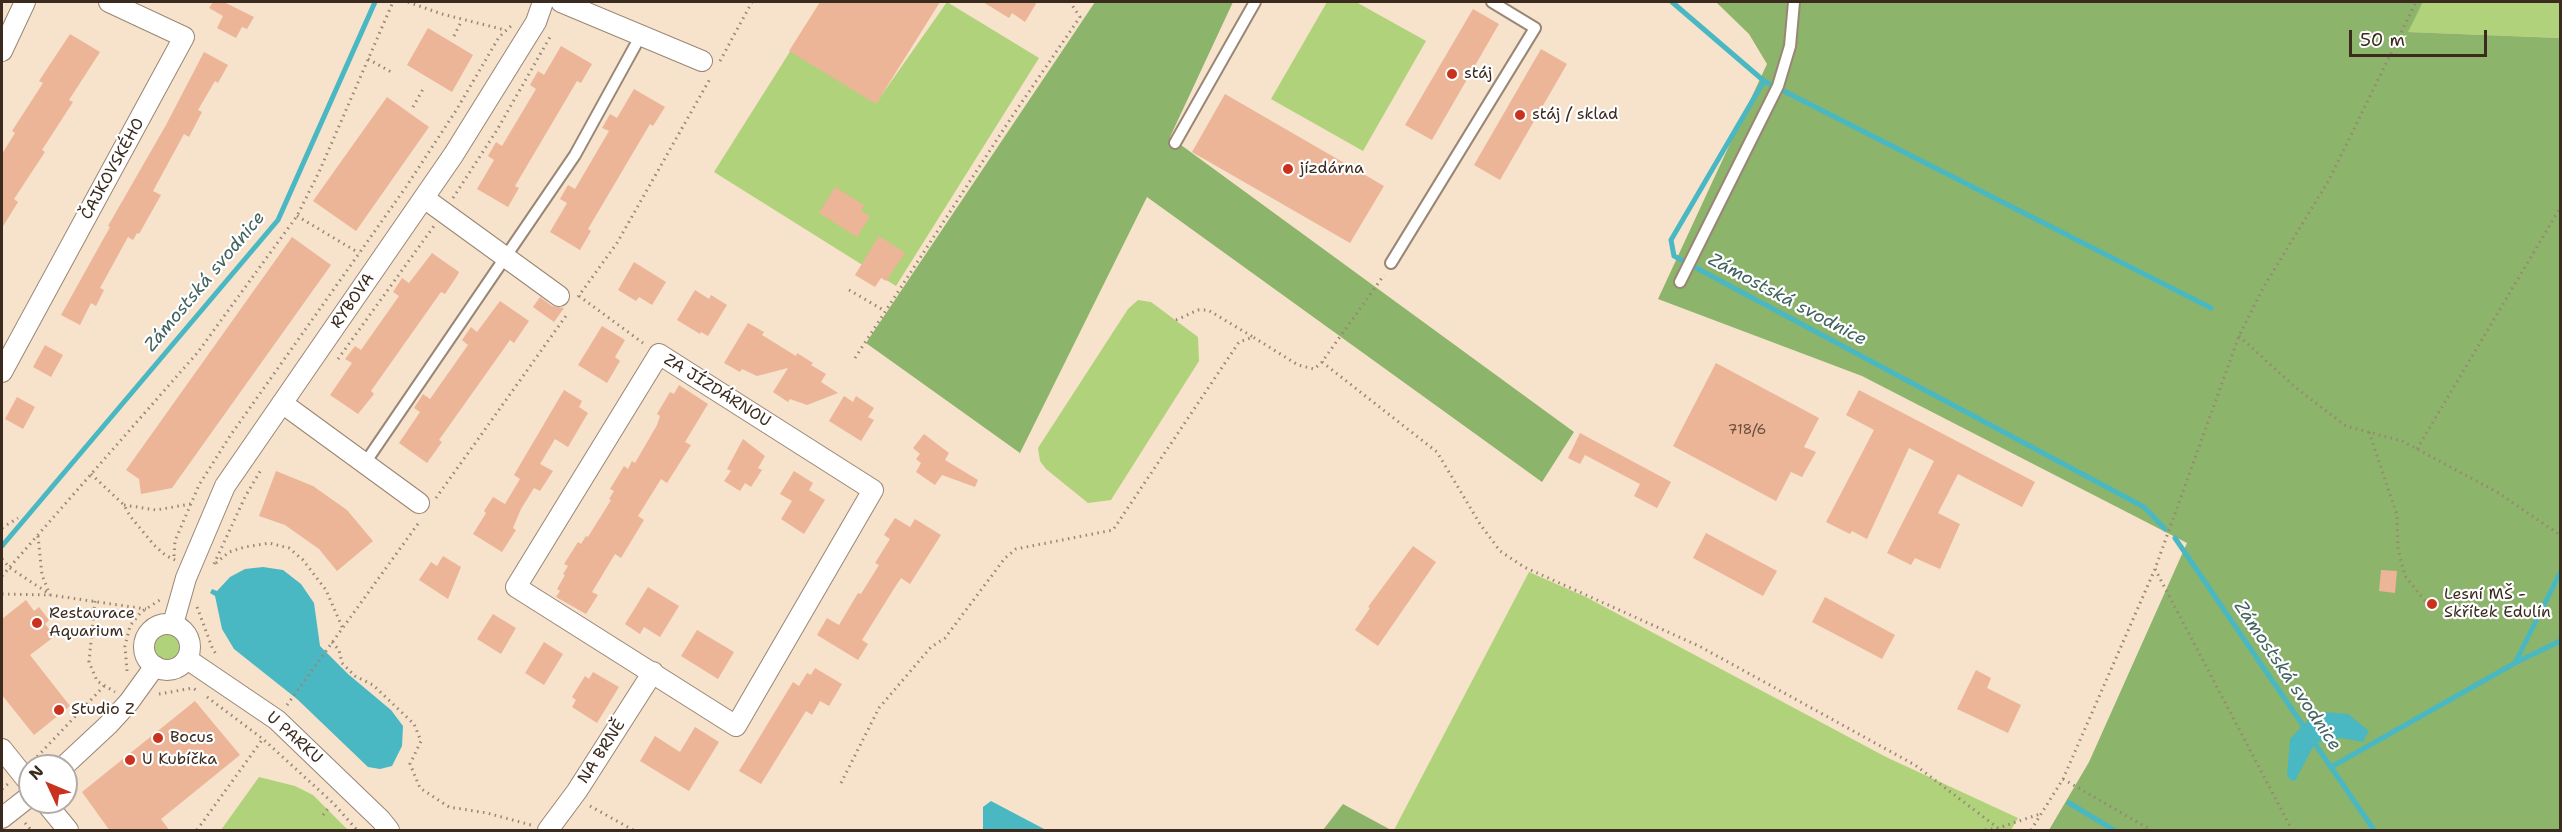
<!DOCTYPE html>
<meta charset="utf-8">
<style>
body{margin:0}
#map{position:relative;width:2562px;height:832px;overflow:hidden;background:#f7e2cb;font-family:"Shantell Sans",sans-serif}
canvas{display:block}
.frame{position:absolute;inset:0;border:3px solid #3b2a1e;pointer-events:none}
.north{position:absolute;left:18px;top:754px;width:60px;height:60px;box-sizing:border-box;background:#fff;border:2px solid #b1aaa5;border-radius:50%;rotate:314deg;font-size:16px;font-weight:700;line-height:24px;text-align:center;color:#3b2a1e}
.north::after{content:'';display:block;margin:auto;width:21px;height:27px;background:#c8321e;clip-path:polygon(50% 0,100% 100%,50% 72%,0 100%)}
.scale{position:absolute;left:2349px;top:30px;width:138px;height:27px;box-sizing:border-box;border:3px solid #3b2a1e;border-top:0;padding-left:8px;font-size:18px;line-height:21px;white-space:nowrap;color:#3b2a1e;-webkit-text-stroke:4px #fff;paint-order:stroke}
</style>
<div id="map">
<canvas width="2562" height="832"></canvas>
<div class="frame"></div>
<div class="north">N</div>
<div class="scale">50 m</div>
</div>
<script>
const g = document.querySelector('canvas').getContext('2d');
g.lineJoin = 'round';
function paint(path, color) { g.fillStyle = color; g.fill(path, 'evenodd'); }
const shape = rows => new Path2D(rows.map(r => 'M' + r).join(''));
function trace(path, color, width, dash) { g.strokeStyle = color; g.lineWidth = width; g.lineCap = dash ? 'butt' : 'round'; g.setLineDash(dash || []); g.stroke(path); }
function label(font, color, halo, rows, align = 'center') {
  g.font = font + ' "Shantell Sans",sans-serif'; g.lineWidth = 4.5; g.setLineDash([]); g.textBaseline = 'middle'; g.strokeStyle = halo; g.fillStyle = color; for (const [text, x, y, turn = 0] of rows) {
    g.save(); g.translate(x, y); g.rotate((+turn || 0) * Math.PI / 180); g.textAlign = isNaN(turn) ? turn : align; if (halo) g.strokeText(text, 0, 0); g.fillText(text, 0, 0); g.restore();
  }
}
paint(shape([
 [947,2,1039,58,896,286,714,172,791,50,876,103],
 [1327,2,1356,2,1426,41,1363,151,1271,99],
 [2423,2,2560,2,2560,38,2407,32],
 [1138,300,1151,302,1198,337,1199,361,1111,500,1088,503,1046,469,1040,461,1038,448,1128,309],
 [1529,572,1586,597,1886,757,2018,818,2011,830,1394,830],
 '153 647a14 14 0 1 1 28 0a14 14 0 1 1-28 0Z',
 [259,777,295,786,313,795,348,830,221,830]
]), '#b0d27a');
paint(shape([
 [1095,2,1233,2,1170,137,1574,432,1542,482,1147,197,1020,453,866,343],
 [1716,2,2423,2,2408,32,2560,38,2560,830,2049,830,2089,762,2187,543,1862,376,1658,299,1767,64,1749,34],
 [1343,804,1391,830,1323,830]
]), '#8cb46a');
paint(shape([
 [263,567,283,570,301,584,314,603,320,646,348,674,391,710,403,726,402,746,392,766,380,769,368,767,297,699,234,649,222,629,215,596,210,593,212,589,217,591,230,577,245,569],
 [2325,712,2348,714,2369,731,2363,742,2341,738,2315,743,2295,781,2291,780,2287,776,2290,739,2310,718],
 [991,801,1046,830,983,830,983,807]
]), '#49b8c2');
trace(shape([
 [1672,2,1764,81,1671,240,1674,256,2144,507,2165,529],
 [1764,81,2211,308],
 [2175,538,2306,730],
 [2,546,278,220,375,2],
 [2515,663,2560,573],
 [2311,738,2374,830],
 [2331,767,2515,663,2560,641],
 [2069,803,2114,830]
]), '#49b8c2', 5);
paint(shape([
 [213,2,224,2,254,17,247,29,242,27,236,38,217,28,223,16,209,8],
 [820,2,940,2,876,104,789,51],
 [983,2,1037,2,1025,22,1012,13,1009,18],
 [1473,9,1499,24,1432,140,1405,125],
 [428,28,473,55,452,92,407,65],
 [70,34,100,52,69,100,73,102,42,150,45,152,14,199,18,202,2,228,2,154,15,133,12,131,43,83,39,81],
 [561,46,592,64,581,83,577,81,515,186,519,188,508,207,477,189,494,160,488,156,496,142,502,146,536,89,530,85,538,71,544,75],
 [1541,49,1567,64,1500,180,1474,165],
 [204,52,228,65,218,83,215,81,198,110,202,112,189,137,184,134,153,191,161,195,139,234,137,233,133,240,128,237,100,288,104,290,96,306,91,303,80,325,61,315,110,227,108,226,166,125],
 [634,89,665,107,653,126,650,124,588,229,591,231,580,250,550,232,567,203,560,199,568,185,575,189,609,131,602,128,610,114,617,118],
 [1225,94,1384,186,1350,243,1192,152],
 [387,97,429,127,356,231,313,201],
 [835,187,864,205,861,211,870,216,857,237,819,213],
 [879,236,905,253,886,281,881,278,875,287,855,275],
 [292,237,331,265,172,488,141,494,139,479,126,470],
 [432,253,459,272,457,276,445,294,441,292,371,391,374,394,358,414,330,395,352,363,345,359,355,346,361,350,399,296,393,292,402,278,409,283],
 [634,262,666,282,652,305,639,297,636,301,618,290],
 [695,290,709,299,711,295,727,305,708,336,701,332,700,334,677,320],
 [540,297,552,306,564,308,554,322,533,307],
 [500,301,529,321,514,343,510,340,439,440,442,442,427,463,399,443,420,412,414,408,423,394,430,399,468,345,462,340,471,327,477,332],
 [748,323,764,332,762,335,796,356,797,353,813,363,811,365,826,374,821,382,838,393,807,405,790,399,788,402,773,392,788,368,757,376,742,369,740,372,724,363],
 [602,326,625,340,615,357,620,361,607,383,578,365],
 [45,345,63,355,51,377,33,367],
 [1716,363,1819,418,1804,447,1816,452,1802,477,1791,472,1776,501,1673,446],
 [679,385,708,404,685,442,691,445,667,483,661,479,638,516,644,520,621,558,615,554,592,592,598,595,586,614,556,597,560,591,557,589,565,575,563,574,568,566,564,564,578,542,581,544,586,536,588,537,611,500,609,499,614,491,610,489,624,466,628,469,632,461,635,463,657,425,660,416,657,414,670,392,674,394],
 [564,390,582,401,579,407,588,413,568,447,555,439,540,464,553,471,540,491,534,488,521,509,513,528,516,530,502,552,473,534,486,513,484,511,493,497,505,504,520,479,514,475],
 [1859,390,2035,482,2022,507,1958,474,1938,513,1960,524,1940,569,1915,558,1911,565,1887,553,1934,461,1909,448,1867,539,1852,531,1850,534,1826,522,1874,430,1846,415],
 [844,396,853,402,856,396,874,408,868,417,874,420,861,441,829,421],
 [17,397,35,407,23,429,5,419],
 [1580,433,1671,482,1657,508,1634,496,1640,484,1585,455,1580,464,1568,458],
 [924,434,949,453,945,460,978,480,975,487,942,475,935,485,916,472,921,463,916,459,920,454,913,448],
 [743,439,765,456,758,468,762,470,751,487,745,483,740,491,724,481,731,471,727,469],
 [276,471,313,486,347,510,373,541,337,571,319,549,285,525,259,516],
 [794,471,813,483,809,490,825,500,804,534,781,519,792,501,780,494],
 [895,518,910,527,915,519,941,535,910,584,901,578,895,587,862,640,868,644,858,660,817,635,827,618,839,625,858,593,861,594,879,565,875,563,890,539,884,535],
 [1706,533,1777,571,1763,596,1693,558],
 [1413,546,1436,562,1378,646,1355,630,1370,608,1368,607],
 [443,556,461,567,448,599,419,580,431,562,437,566],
 [2381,570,2397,571,2395,593,2379,591],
 [648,587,679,606,660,637,644,627,640,634,625,624],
 [1825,597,1895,635,1882,659,1812,622],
 [26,600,34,611,39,607,49,620,45,624,55,636,30,655,70,706,34,735,2,695,2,619],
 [493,614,516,628,501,654,477,639],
 [697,630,734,652,718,679,681,656],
 [544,642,563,654,544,685,525,673],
 [815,668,842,684,829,706,820,701,812,715,806,711,761,784,739,771,793,682,799,686,807,673,811,675],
 [1976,670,1991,678,1987,688,2021,705,2008,733,1957,709],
 [593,672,619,687,597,723,572,707,576,700,572,697,585,676,589,679],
 [195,701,240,755,161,819,170,831,110,831,82,792],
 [695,727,719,742,689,791,640,761,655,736,680,752]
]), '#ecb598');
const lane = shape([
 [1175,143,1255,2],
 [1391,263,1535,28,1492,2],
 [1680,282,1778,86,1790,46,1794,2],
 [365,463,575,155,641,35]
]);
const street = shape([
 [561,2,702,61],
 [2,51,25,2],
 [424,198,559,296],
 [659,354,873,490,736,726,516,587,659,354],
 [2,372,184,37,109,2],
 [282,403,419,503],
 [173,624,186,578,225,486,454,154,536,22,543,2],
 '144 647a23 23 0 1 1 46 0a23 23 0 1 1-46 0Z',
 [187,659,277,720,381,820,389,830],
 [2,749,30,784],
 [64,766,108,725,129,702,155,666],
 [45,802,68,830],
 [2,818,30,796],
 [548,830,577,791,653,672]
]);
trace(lane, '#998674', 14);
trace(street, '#998674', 22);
trace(shape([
 [408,2,442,14,505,30],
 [454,36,462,20],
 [368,59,393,73],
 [720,61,752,2],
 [413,107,423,89],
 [453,198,497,130,550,37],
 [297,216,359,253],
 [849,290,885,311],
 [579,296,643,343],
 [578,297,617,243,711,77],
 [1176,320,1198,310,1208,310,1253,337],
 [2239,336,2296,388,2346,426,2402,441,2497,492,2560,535],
 [855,358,1011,118,1080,17,1070,2],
 [338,359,434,226],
 [1322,362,1437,452,1480,524,1500,551,1524,567,1699,646,1915,765,1998,828,2040,814],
 [2369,432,2397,515,2398,549,2405,576,2425,601],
 [2417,449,2560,208],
 [91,474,124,505,130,516,154,545,165,555,175,560],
 [436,498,568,313],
 [124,505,156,510,191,504],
 [2,528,18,518],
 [38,536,42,575,50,595],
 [174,556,175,541,199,485,230,436,406,187,457,109,499,37,511,26],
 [2,559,10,568,48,593],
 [216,563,229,552,245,547,269,543,289,548,303,560,326,590,343,629],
 [214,564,245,497,262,468],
 [2155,569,2292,830],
 [2,576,198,352,297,216,319,172,393,2],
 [2,594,50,595,146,609],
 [95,601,89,662,97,681,115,692],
 [197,607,213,650,218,656],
 [332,642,339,650,342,663,355,676,373,685,414,724,421,741,410,764,420,788,449,807,487,813,531,825],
 [127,671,125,646,130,626,141,612,160,600],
 [159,694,193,688,196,690],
 [207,697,263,739,333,803,357,830],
 [287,705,420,521],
 [33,761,104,686],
 [2063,779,2151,830],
 [841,783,879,708,931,647,945,638,1005,558,1016,549,1113,530,1239,342,1253,337,1298,365,1314,369,1322,362,1384,275],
 [2,789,8,784],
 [590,806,633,830],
 [323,815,330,806],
 [25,823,31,830],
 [197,830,262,740],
 [1985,830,1998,828],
 [2031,830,2063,779,2155,569,2239,336,2263,288,2329,180,2416,2]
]), '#998674', 3, [1.5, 4.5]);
trace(lane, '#fff', 10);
trace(street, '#fff', 20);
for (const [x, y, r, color] of [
 [1452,74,6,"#c8321e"],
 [1520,115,6,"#c8321e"],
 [1288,169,6,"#c8321e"],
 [2432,604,6,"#c8321e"],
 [37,623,6,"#c8321e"],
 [59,710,6,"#c8321e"],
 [158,738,6,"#c8321e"],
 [130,760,6,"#c8321e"]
]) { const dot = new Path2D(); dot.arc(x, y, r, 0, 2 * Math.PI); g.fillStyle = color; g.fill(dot); trace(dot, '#fff', 2); }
label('14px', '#674d3c', null, [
 ["718/6",1747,430]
]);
label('16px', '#3b2a1e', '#fff', [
 ["stáj",1464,74],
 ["stáj / sklad",1532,115],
 ["jízdárna",1300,169],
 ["Lesní MŠ -",2444,595],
 ["Skřítek Edulín",2444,613],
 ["Restaurace",49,614],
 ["Aquarium",49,632],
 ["Studio Z",71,710],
 ["Bocus",170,738],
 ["U Kubíčka",142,760]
], 'left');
label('16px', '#3b2a1e', '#fff', [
 ["ČAJKOVSKÉHO",113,169,-61],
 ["RYBOVA",353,301,-55],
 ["ZA JÍZDÁRNOU",717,391,32],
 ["U PARKU",294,738,42],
 ["NA BRNĚ",602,752,-57]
]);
label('italic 18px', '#416360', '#fff', [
 ["Zámostská svodnice",205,282,-50],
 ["Zámostská svodnice",1787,300,28],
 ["Zámostská svodnice",2287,676,56]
]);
</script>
